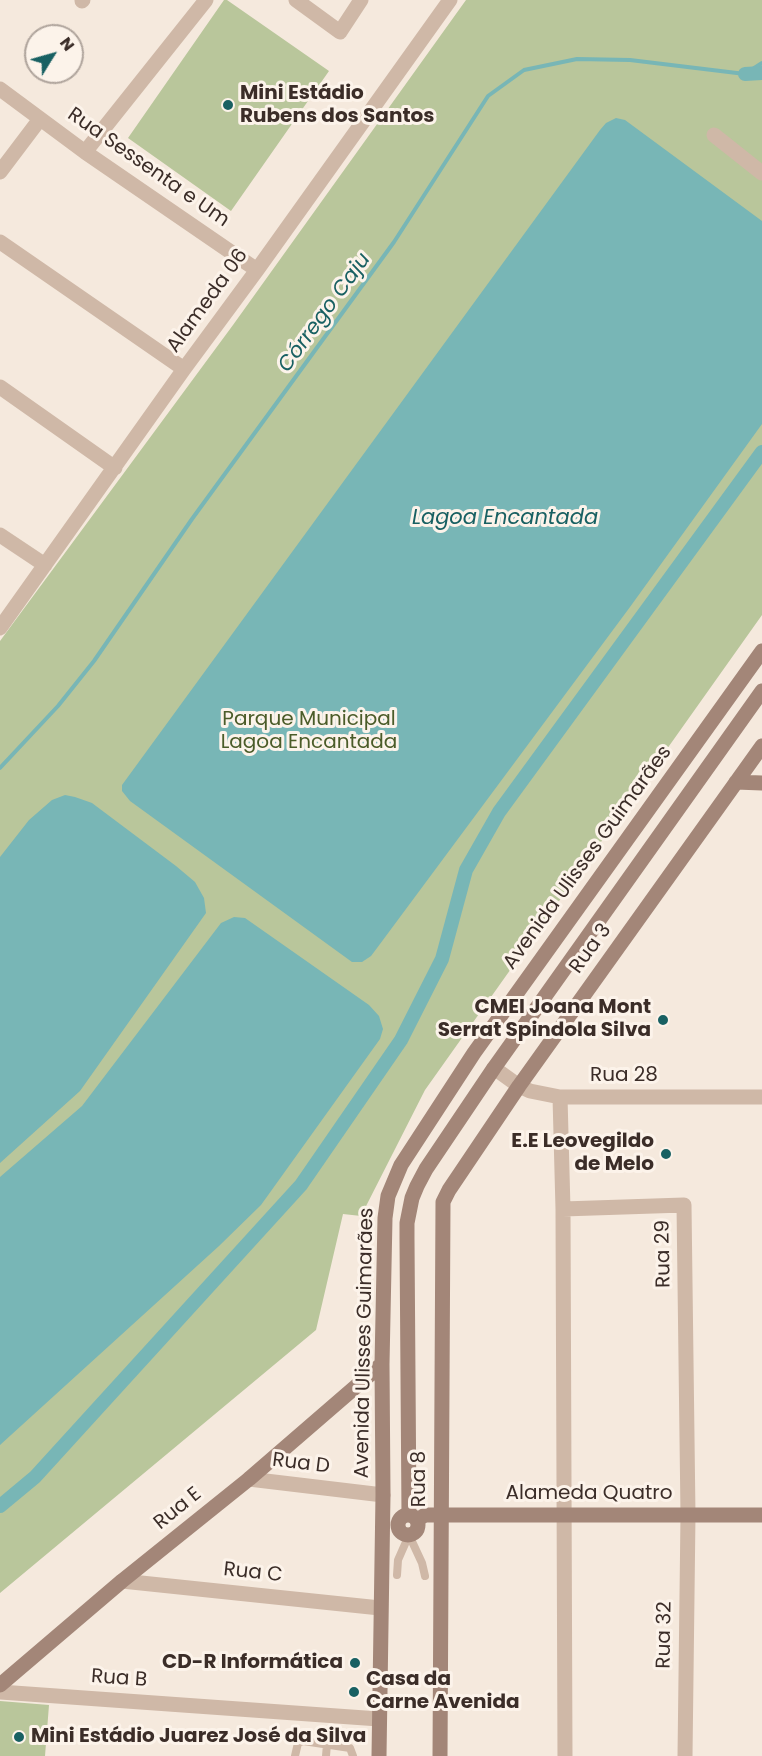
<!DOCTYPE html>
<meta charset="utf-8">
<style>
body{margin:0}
#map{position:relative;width:762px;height:1756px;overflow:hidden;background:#f5e9dd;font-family:Poppins,sans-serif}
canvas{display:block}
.north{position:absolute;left:24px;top:24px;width:60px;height:60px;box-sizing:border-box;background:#fcf3ea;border:2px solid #afa49c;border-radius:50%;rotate:53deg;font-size:16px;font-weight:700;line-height:24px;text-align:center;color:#3b2d28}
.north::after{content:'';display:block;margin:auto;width:21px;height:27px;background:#186062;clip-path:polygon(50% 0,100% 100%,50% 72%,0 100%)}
</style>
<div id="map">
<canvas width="762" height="1756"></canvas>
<div class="north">N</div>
</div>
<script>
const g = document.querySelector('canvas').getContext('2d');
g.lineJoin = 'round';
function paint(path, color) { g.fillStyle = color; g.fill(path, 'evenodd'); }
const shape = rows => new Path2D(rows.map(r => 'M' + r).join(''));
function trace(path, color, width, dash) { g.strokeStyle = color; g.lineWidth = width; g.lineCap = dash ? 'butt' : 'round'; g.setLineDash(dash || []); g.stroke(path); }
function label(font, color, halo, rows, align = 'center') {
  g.font = font + ' Poppins,sans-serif'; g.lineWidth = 6; g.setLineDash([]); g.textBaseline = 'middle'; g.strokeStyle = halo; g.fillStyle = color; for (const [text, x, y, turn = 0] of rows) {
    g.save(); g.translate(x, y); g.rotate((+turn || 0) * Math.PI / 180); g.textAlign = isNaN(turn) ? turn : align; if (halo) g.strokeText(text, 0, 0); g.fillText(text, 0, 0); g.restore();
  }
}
paint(shape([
 [224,0,227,0,329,71,231,211,128,138],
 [466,0,762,0,762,615,425,1090,361,1216,343,1214,316,1330,0,1593,0,641,233,325],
 [0,1701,49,1705,45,1756,0,1756]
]), '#b9c69b');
paint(shape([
 [616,118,625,120,762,221,762,424,630,607,380,944,371,956,362,962,352,962,130,801,122,791,122,785,600,130,606,123],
 [65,795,75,797,92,803,176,866,195,882,204,898,206,913,80,1091,0,1163,0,857,29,820,52,800],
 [234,917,245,918,369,1005,379,1016,383,1029,380,1039,261,1205,219,1246,0,1445,0,1177,82,1106,221,923]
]), '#78b6b6');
trace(shape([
 [0,768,58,706,94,661,192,519,394,242,488,96,524,70,577,59,630,60,745,74,762,63]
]), '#78b6b6', 4);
trace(shape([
 [745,74,762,73],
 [0,1506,35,1477,301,1185,401,1040,442,959,466,870,499,812,762,452]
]), '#78b6b6', 14);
trace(shape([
 [397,1575,398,1560,409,1535,422,1563,425,1576],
 [295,1756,298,1743,303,1741,350,1748,353,1756],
 [326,1756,327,1744]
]), '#cfb8a7', 8);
trace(shape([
 [296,0,340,32,361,0],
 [82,1,83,0],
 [0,89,85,152,257,270],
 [714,135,762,173],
 [85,152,206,0],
 [0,172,40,119],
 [0,242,184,369],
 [0,387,115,468],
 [0,535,45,565],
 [0,628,184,369,257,270,450,0],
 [494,1068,519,1086,530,1091,560,1097,762,1097],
 [560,1097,563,1209],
 [249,1479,383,1495],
 [122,1581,380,1608],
 [0,1692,379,1719],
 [565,1756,563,1209,684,1205,688,1515,685,1756]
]), '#cfb8a7', 15);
trace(shape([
 [736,782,762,783],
 '398 1525a10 10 0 1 1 20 0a10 10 0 1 1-20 0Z',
 [409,1515,407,1239,407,1223,412,1198,417,1186,426,1169,494,1068,762,691],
 [417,1520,425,1515,762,1515],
 [0,1685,122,1581,249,1479,382,1364],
 [379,1756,383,1495,382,1364,385,1218,388,1196,401,1165,474,1053,762,651],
 [440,1756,443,1202,449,1190,519,1086,762,746]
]), '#a38678', 15);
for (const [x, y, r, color] of [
 [228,105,6,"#186062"],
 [663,1020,6,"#186062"],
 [666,1154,6,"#186062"],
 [355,1663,6,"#186062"],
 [354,1692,6,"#186062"],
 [19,1737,6,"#186062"]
]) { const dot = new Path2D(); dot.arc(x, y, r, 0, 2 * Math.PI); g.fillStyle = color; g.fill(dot); trace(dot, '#fcf3ea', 2); }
label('bold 20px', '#3b2d28', '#fcf3ea', [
 ["Mini Estádio",240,94],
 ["Rubens dos Santos",240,117],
 ["CMEI Joana Mont",651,1008,"right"],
 ["Serrat Spindola Silva",651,1031,"right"],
 ["E.E Leovegildo",654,1142,"right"],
 ["de Melo",654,1165,"right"],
 ["CD-R Informática",343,1663,"right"],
 ["Casa da",366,1680],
 ["Carne Avenida",366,1703],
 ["Mini Estádio Juarez José da Silva",31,1737]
], 'left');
label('20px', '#3b2d28', '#fcf3ea', [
 ["Rua Sessenta e Um",148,168,35],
 ["Alameda 06",208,301,-54],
 ["Avenida Ulisses Guimarães",588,858,-54],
 ["Rua 3",591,949,-54],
 ["Rua 28",624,1076],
 ["Rua 29",664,1254,-91],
 ["Avenida Ulisses Guimarães",365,1343,-89],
 ["Rua D",301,1464,7],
 ["Rua 8",420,1479,-90],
 ["Alameda Quatro",589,1494],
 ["Rua E",178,1509,-39],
 ["Rua C",253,1573,6],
 ["Rua 32",665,1635,-89],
 ["Rua B",119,1679,4]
]);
label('20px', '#4b5c29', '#fcf3ea', [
 ["Parque Municipal",309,720],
 ["Lagoa Encantada",309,743]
]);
label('italic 21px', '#186062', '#fcf3ea', [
 ["Córrego Caju",325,313,-54],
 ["Lagoa Encantada",505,519]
]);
</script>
